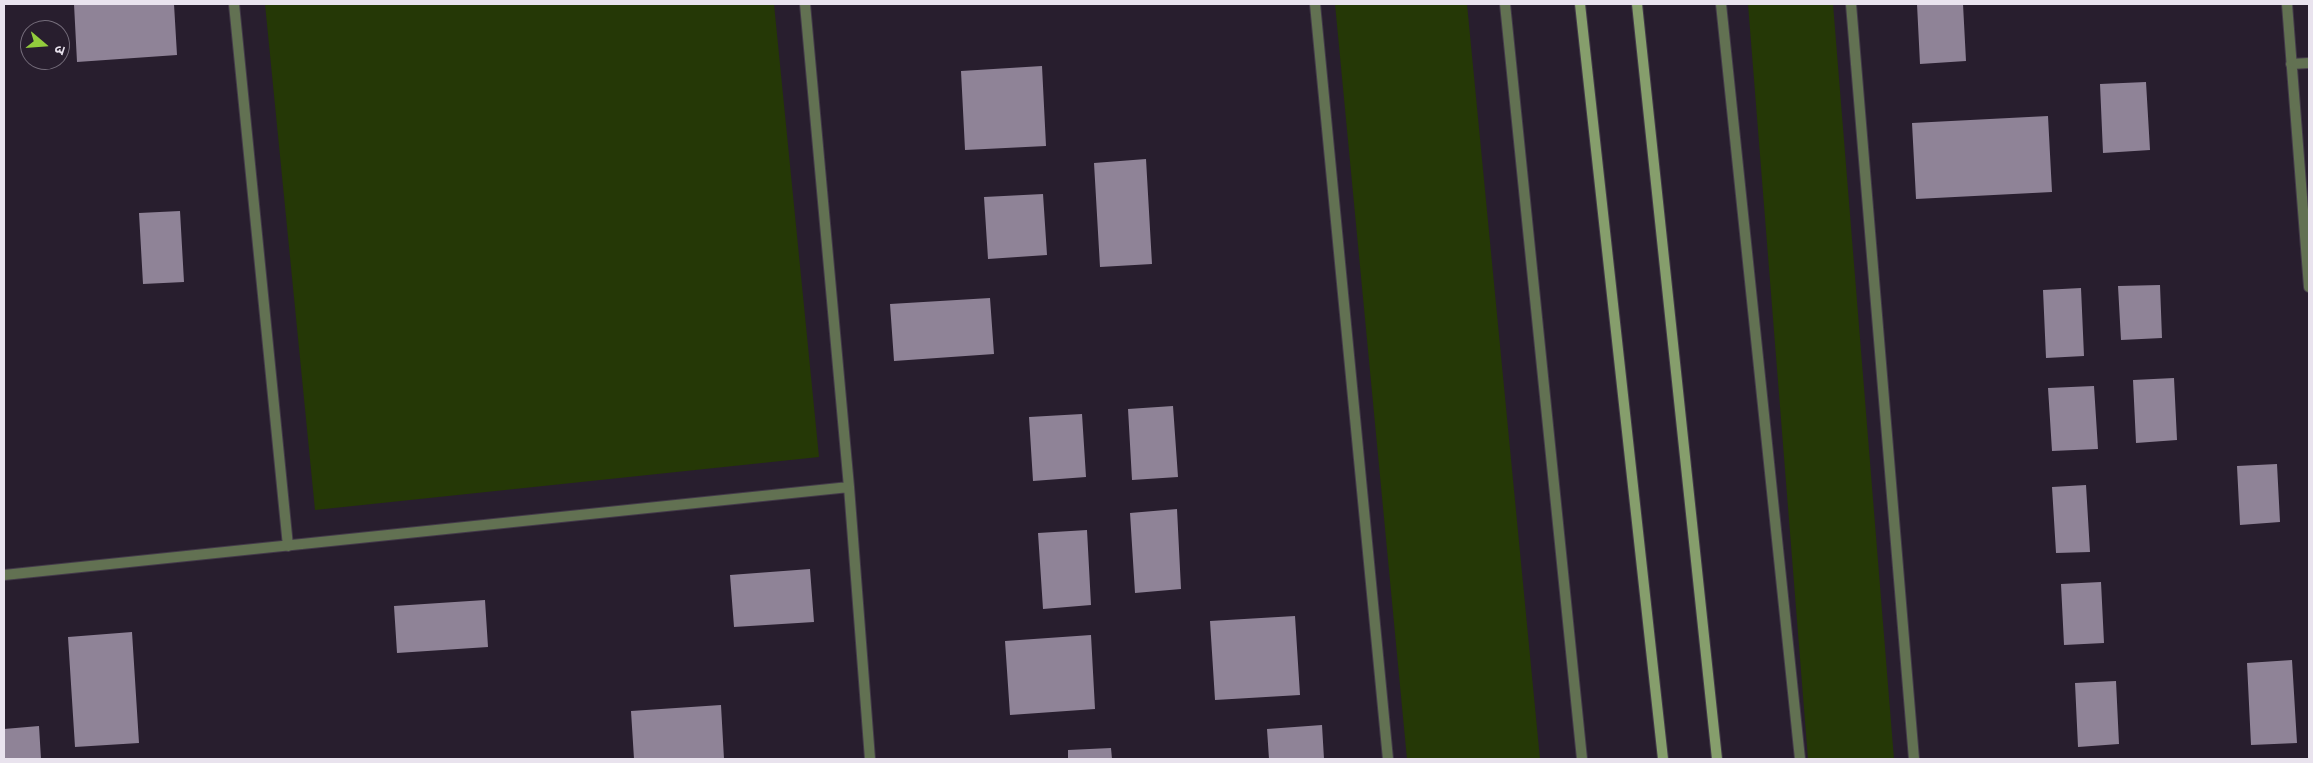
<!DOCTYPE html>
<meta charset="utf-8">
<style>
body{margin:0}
#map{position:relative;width:2313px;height:763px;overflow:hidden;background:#281e2e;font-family:Overpass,"Noto Sans Devanagari",sans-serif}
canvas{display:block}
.frame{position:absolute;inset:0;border:5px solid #e9e3ee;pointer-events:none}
.north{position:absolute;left:20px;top:20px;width:50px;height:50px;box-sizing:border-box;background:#281e2e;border:1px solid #756d7b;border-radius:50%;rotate:108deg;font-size:14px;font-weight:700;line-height:20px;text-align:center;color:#e9e3ee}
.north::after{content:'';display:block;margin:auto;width:18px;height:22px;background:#93cc3d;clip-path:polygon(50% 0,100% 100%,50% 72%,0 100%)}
</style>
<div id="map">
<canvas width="2313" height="763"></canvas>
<div class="frame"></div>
<div class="north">उ</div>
</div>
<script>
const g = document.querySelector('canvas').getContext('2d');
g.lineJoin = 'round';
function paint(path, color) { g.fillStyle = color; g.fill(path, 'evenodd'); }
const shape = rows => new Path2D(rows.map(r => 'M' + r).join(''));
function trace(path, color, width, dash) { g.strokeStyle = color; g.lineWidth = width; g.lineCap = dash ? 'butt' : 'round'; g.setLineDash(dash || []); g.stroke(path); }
paint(shape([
 [265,4,774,4,819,457,315,510],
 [1335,4,1467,4,1540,759,1407,759],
 [1748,4,1833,4,1894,759,1808,759]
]), '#253806');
paint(shape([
 [74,4,174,4,177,55,77,62],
 [1917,4,1963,4,1966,61,1920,64],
 [1042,66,1046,146,965,150,961,71],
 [2146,82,2150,150,2103,153,2100,84],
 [2048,116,2052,192,1916,199,1912,123],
 [1146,159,1152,264,1100,267,1094,163],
 [1043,194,1047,255,988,259,984,197],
 [180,211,184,282,143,284,139,213],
 [2160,285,2162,338,2121,340,2118,286],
 [2081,288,2084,356,2046,358,2043,290],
 [990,298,994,354,894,361,890,304],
 [2174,378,2177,440,2136,443,2133,380],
 [2094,386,2098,449,2052,451,2048,388],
 [1173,406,1178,477,1132,480,1128,409],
 [1082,414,1086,477,1033,481,1029,417],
 [2277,464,2280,522,2240,525,2237,466],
 [2086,485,2090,552,2056,553,2052,487],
 [1177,509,1181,589,1135,593,1130,513],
 [1087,530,1091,605,1043,609,1038,533],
 [810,569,814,622,734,627,730,575],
 [2101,582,2104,643,2064,645,2061,584],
 [485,600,488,647,397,653,394,606],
 [1295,616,1300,695,1215,700,1210,621],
 [132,632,139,743,75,747,68,637],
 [1091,635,1095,709,1010,715,1005,641],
 [2292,660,2297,743,2251,745,2247,663],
 [2116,681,2119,744,2078,747,2075,683],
 [721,705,724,759,634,759,631,711],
 [1322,725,1324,759,1269,759,1267,729],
 [39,726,41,759,4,759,4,729],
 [1111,748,1112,759,1068,759,1068,750]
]), '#8f8397');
const lane = shape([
 [234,4,288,546],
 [805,4,849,487,870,759],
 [1315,4,1388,759],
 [4,575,849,487]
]);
const street = shape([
 [1505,4,1582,759],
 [1721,4,1800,759],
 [1851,4,1914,759],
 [2287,4,2309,287],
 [2291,64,2309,63]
]);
const secondary = shape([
 [1580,4,1663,759],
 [1637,4,1717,759]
]);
trace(lane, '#433a49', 12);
trace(street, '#433a49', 12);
trace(secondary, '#433a49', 12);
trace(lane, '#627152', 10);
trace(street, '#627152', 10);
trace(secondary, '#869e6c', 10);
</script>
